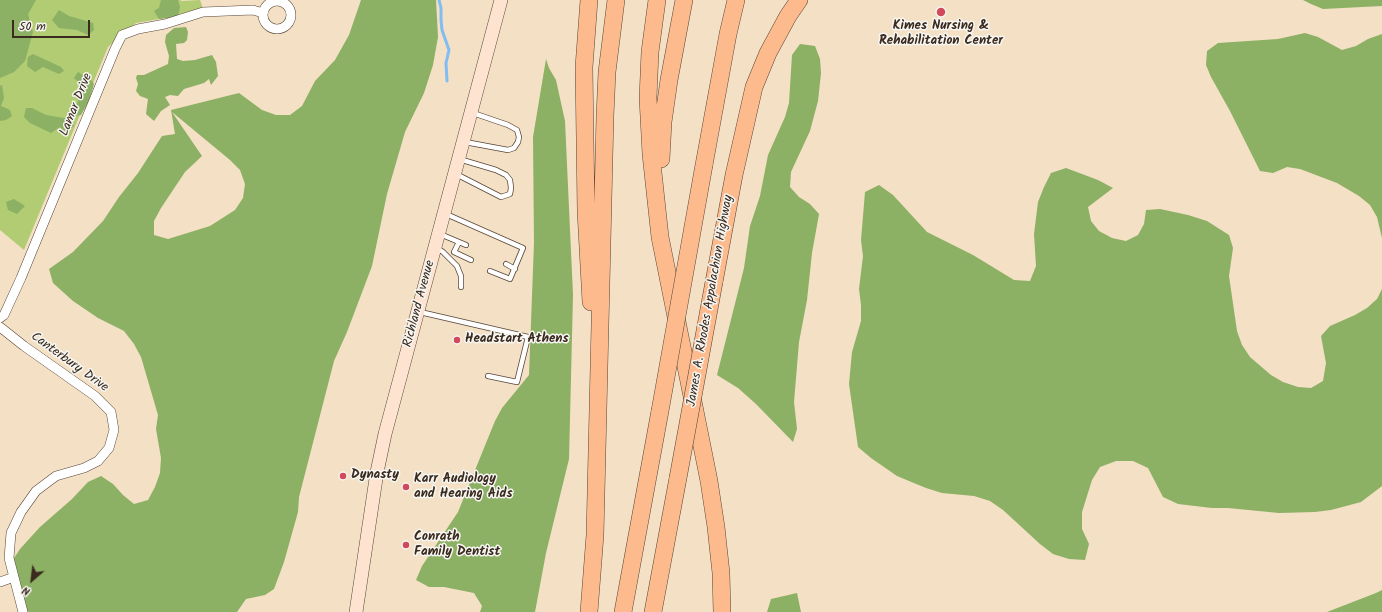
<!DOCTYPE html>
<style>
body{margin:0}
#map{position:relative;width:1382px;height:612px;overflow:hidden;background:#f3e0c5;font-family:Kalam,sans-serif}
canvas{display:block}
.north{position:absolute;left:12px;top:560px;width:40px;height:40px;-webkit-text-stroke:3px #f6f6f2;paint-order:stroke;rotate:208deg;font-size:11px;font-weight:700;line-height:16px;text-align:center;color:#3b2a1e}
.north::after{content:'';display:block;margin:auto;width:14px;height:18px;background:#3b2a1e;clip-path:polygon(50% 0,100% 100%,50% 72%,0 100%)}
.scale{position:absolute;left:12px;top:20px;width:78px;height:18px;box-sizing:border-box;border:2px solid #3b2a1e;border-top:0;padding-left:5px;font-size:12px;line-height:14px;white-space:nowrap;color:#3b2a1e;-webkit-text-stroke:3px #f6f6f2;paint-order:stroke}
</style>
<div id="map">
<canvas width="1382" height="612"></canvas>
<div class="north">N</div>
<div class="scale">50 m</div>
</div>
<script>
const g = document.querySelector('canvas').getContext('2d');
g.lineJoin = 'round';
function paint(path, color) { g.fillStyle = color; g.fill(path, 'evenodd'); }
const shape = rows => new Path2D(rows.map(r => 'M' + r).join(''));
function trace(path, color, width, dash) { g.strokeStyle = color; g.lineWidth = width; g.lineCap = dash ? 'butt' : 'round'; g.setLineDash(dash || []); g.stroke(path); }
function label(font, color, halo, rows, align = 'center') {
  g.font = font + ' Kalam,sans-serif'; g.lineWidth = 3; g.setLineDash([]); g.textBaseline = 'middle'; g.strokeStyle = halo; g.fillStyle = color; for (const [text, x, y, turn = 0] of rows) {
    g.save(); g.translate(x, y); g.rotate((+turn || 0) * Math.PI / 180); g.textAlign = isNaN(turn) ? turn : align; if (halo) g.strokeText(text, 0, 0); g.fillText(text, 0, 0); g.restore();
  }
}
paint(shape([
 [0,0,180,0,182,1,200,0,203,8,159,19,136,23,108,47,24,250,0,230]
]), '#b1cc72');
paint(shape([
 [0,0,36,0,28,14,33,32,25,61,14,72,0,78],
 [161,0,178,0,180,7,178,17,159,19,154,11,159,8],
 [361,0,436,0,438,37,433,65,424,93,405,132,387,194,372,266,347,332,334,361,299,497,298,512,284,562,274,589,265,595,246,599,237,612,23,612,12,561,20,549,40,527,72,499,88,482,101,476,113,484,123,495,134,504,148,500,155,487,160,473,161,458,156,429,158,415,141,357,134,344,124,331,98,318,73,301,53,283,49,269,73,252,103,221,119,197,138,173,162,136,175,134,171,110,239,93,262,110,276,115,290,115,302,106,315,81,335,60,349,35],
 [172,112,230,160,240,170,245,184,243,198,235,210,210,226,168,239,154,235,154,221,161,208,185,172,202,156],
 [1303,0,1382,0,1382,6,1323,9,1311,4],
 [59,10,69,16,93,23,94,30,88,35,77,30,59,28,52,20],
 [186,27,188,32,187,40,184,43,176,44,177,59,183,61,195,60,212,55,216,62,218,76,211,85,209,79,204,83,184,89,178,96,170,95,165,97,170,105,161,111,154,121,146,114,148,99,140,96,136,91,138,84,136,78,137,75,144,75,168,64,169,56,165,42,166,35,174,28],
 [1305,33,1318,37,1342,50,1356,46,1368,39,1382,34,1382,238,1377,217,1370,205,1359,196,1337,183,1300,169,1287,167,1273,173,1260,171,1230,111,1211,77,1206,65,1207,51,1218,43,1278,39],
 [800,44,815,46,820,59,821,73,818,101,810,131,791,172,790,187,799,197,810,204,819,214,812,253,807,300,799,342,794,402,797,429,793,442,756,404,738,388,717,375,744,268,750,226,760,196,768,155,785,117,789,103,792,55],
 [33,54,61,67,64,71,59,74,43,67,35,72,27,66,28,57],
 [546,59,549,68,556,80,565,121,573,295,569,459,546,553,535,612,480,612,482,606,474,593,444,587,429,587,416,580,422,566,458,512,495,421,502,408,529,375,534,243,533,137],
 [78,72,92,81,94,84,89,101,81,115,73,116,79,98,84,87,74,78],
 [2,85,4,98,1,106,10,110,12,116,6,120,0,121,0,86],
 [26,108,32,108,46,115,69,119,74,126,65,133,60,127,51,133,30,123,24,117],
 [1066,168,1098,180,1113,188,1088,207,1091,221,1099,231,1112,238,1126,241,1138,235,1144,224,1146,210,1160,209,1188,215,1207,221,1229,235,1233,248,1229,276,1237,331,1242,345,1250,357,1271,375,1283,382,1298,387,1311,388,1323,381,1326,363,1321,336,1330,326,1355,315,1367,308,1377,299,1382,289,1382,486,1361,502,1331,510,1315,512,1279,513,1228,508,1212,508,1178,504,1163,497,1148,468,1133,461,1116,461,1100,467,1092,480,1082,512,1082,529,1089,544,1085,560,1069,559,1053,554,1040,544,1003,510,990,501,974,496,942,493,926,488,897,476,871,458,858,447,849,384,852,352,861,321,861,305,859,289,863,256,861,240,865,192,879,185,893,195,927,232,973,255,1014,280,1030,281,1036,266,1034,234,1038,202,1044,187,1051,173],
 [14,199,25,206,17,214,8,210,6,202],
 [1382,590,1382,612,1327,612,1376,593],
 [797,593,801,612,767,612,771,599]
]), '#8cb064');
trace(shape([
 [439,0,441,8,441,20,442,30,449,50,446,63,447,81]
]), '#81bcf3', 3);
const lane = shape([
 [465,142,508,150,514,148,518,142,519,137,517,130,508,125,473,113],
 [456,174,501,197,510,194,511,188,510,180,506,175,496,170,459,159],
 [446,214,523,248,510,279,490,271],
 [440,234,466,245],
 [459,242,454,252,471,260],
 [437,248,443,252,457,266,461,276,461,287],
 [506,264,515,269],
 [420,312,528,337,517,382,488,376]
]);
const street = shape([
 '263 15a14 14 0 1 1 28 0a14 14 0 1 1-28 0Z',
 [0,318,4,315,21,278,115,49,122,35,138,29,165,24,203,12,253,10,263,13],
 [0,327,24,346,95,396,111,412,114,430,109,448,98,461,84,468,56,476,36,491,21,512,11,533,9,558,23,612],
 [0,582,14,577]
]);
const secondary = shape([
 [356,612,377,472,385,434,501,0]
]);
const highway = shape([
 [589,0,584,67,586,211,591,302],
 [657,0,650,52,648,98,651,154,660,237,709,481,716,527,721,573,722,612],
 [661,159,663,122,669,80,684,0],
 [704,165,728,34,736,0],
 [714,282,734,175,754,87,768,53,788,16,799,0],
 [589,612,595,535,605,116,607,72,616,0],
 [623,612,660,411],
 [653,612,678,478]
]);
trace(lane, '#574537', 6);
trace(street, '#574537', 10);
trace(secondary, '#574537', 14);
trace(highway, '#574537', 18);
trace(lane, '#fff', 4.5);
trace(street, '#fff', 9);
trace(secondary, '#fee3d1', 13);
trace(highway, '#fcba8d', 17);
const highwayBridge = shape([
 [660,411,704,165],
 [678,478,714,282]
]);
trace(highwayBridge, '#574537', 18, []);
trace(highwayBridge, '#fcba8d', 17);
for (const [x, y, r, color] of [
 [941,12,5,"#d1495b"],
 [457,340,4,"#d1495b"],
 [343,476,4,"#d1495b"],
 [406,487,4,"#d1495b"],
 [406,545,4,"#d1495b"]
]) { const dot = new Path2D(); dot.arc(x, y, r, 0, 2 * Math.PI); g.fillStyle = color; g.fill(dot); trace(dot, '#f6f6f2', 1.5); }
label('bold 13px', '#3b2a1e', '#f6f6f2', [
 ["Kimes Nursing &",941,27,"center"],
 ["Rehabilitation Center",941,42,"center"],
 ["Headstart Athens",465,340],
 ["Dynasty",351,476],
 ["Karr Audiology",414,480],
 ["and Hearing Aids",414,495],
 ["Conrath",414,538],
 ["Family Dentist",414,553]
], 'left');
label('13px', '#3b2a1e', '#f6f6f2', [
 ["Lamar Drive",77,105,-68],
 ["James A. Rhodes Appalachian Highway",711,301,-80],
 ["Richland Avenue",420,304,-75],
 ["Canterbury Drive",69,363,36]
]);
</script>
